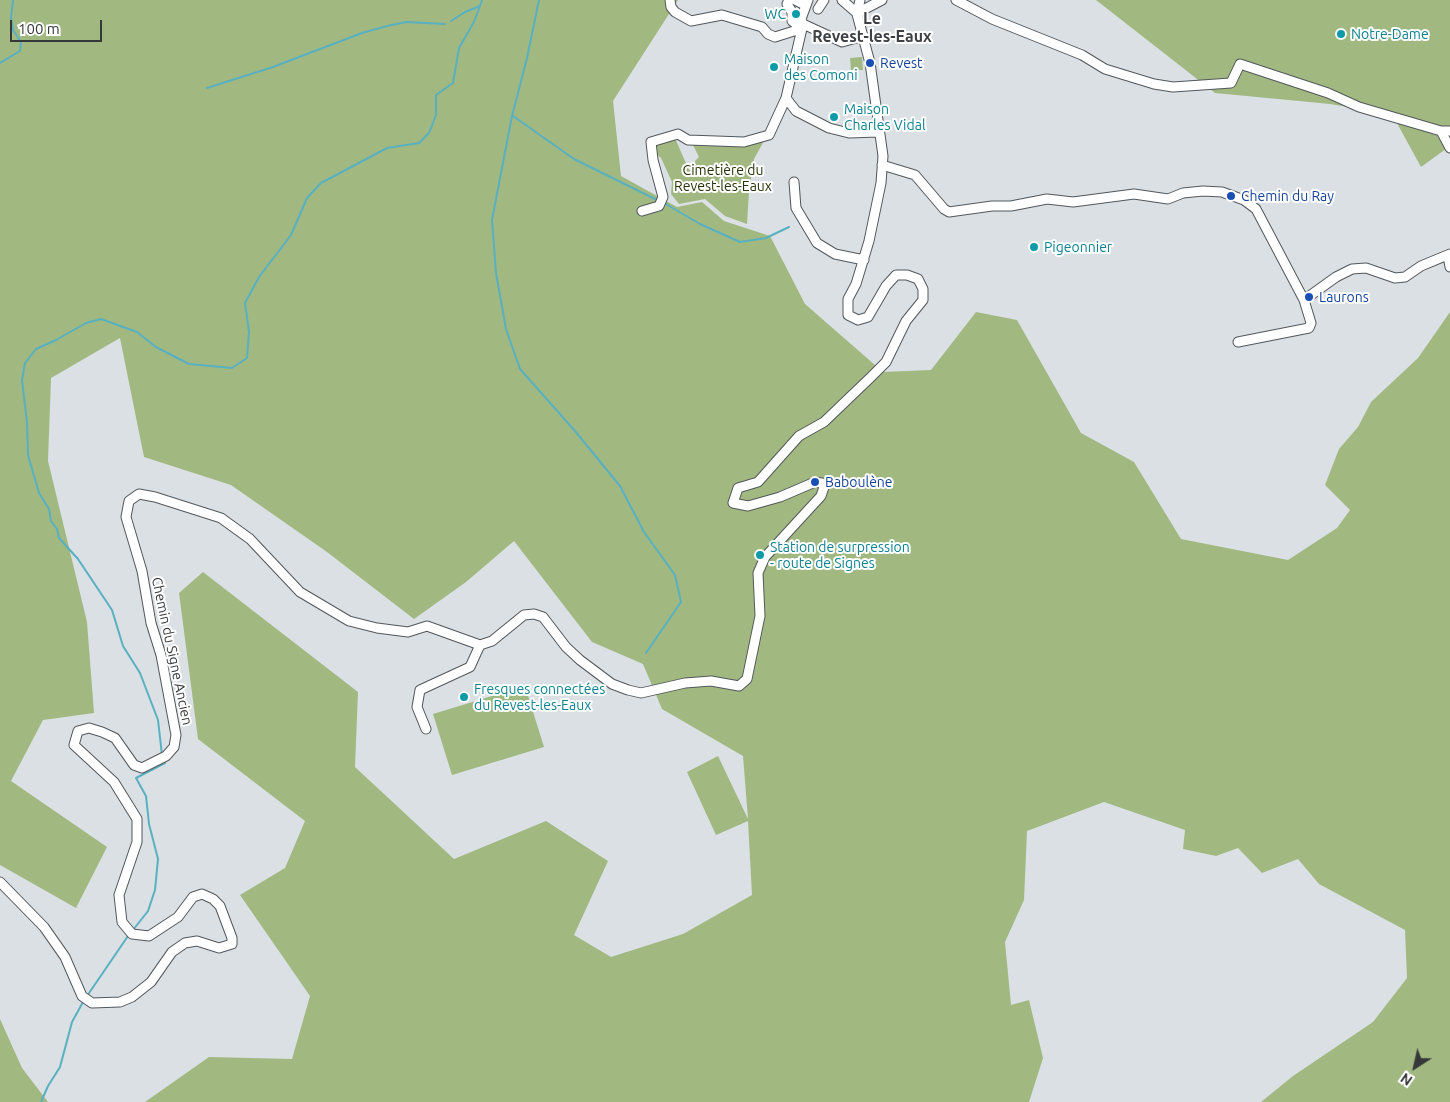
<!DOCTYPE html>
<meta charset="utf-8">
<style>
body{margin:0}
#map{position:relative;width:1450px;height:1102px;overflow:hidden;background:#dae0e4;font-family:Ubuntu,sans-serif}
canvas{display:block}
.north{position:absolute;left:1390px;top:1042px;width:50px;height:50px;-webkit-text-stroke:4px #fff;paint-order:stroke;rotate:215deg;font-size:14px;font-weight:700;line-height:20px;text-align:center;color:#353739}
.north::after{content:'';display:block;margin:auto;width:18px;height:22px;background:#353739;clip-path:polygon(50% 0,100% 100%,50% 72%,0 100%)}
.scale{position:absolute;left:10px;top:20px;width:92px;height:22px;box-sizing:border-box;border:2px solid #353739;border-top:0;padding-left:6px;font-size:15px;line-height:18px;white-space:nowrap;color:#353739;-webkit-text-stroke:4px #fff;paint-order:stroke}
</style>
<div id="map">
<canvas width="1450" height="1102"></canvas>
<div class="north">N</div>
<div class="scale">100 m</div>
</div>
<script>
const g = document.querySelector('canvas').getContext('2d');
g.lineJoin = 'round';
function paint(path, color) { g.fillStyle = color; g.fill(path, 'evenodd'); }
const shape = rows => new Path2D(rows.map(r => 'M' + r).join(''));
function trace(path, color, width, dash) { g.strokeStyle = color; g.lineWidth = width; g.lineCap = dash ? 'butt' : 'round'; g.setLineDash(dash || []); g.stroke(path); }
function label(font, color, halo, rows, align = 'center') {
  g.font = font + ' Ubuntu,sans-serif'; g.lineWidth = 4; g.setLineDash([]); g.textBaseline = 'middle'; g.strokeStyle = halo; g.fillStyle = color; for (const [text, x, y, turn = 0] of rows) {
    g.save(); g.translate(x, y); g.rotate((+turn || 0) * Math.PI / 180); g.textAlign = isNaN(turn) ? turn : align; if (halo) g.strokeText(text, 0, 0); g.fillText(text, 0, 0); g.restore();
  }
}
paint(shape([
 [0,0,678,0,613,101,621,176,677,207,702,202,724,221,770,236,805,304,883,372,931,370,976,312,1017,320,1081,433,1134,462,1181,539,1288,560,1337,528,1350,510,1325,485,1339,449,1358,427,1371,402,1418,358,1450,312,1450,1102,1261,1102,1293,1076,1373,1022,1407,978,1405,930,1319,884,1298,859,1262,873,1238,848,1216,856,1183,849,1185,830,1104,802,1027,831,1024,900,1005,942,1011,1005,1029,1000,1043,1058,1029,1102,145,1102,209,1057,292,1059,310,996,240,895,285,868,305,821,198,739,179,593,203,572,358,692,355,767,454,859,546,821,608,861,574,935,611,957,683,934,752,895,748,821,716,835,687,772,718,756,748,819,743,756,662,709,643,664,592,642,514,541,466,582,414,619,327,552,231,485,144,457,120,338,51,378,48,461,87,622,94,713,43,720,11,781,107,847,76,908,0,865],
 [1096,0,1450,0,1450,146,1421,167,1392,114,1330,104,1215,93],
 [862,57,863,70,851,70,850,58],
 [674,136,689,170,696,169,695,161,699,157,692,143,765,139,754,159,749,191,747,224,725,216,705,199,679,204,671,194,672,182,661,158,654,152,655,143],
 [525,686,544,747,452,775,433,714],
 [0,1019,22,1068,48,1102,0,1102]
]), '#a1b981');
trace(shape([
 [539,0,527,58,512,116,492,220,496,273,506,329,520,369,575,431,620,486,644,532,675,575,681,602,646,653],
 [451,21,465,12,480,6],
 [0,63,20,51,21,42,13,30,11,18,13,0],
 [207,88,273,67,362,33,387,26,406,22,445,24],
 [513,116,574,159,657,200],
 [664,203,700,224,740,242,766,238,789,227],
 [162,755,158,720,140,673,123,646,112,610,78,559,59,538,57,529,51,521,49,509,39,493,28,455,27,423,22,380,25,363,36,349,56,340,86,323,101,319,137,332,156,347,189,364,232,368,247,358,249,332,245,303,259,277,291,235,307,198,321,183,387,148,419,143,429,133,436,115,436,95,453,83,459,48,474,22,482,0],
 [133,930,148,911,155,890,158,859,149,824,146,796,136,778,165,763,165,761],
 [87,996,128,936],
 [41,1102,48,1086,60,1067,72,1022,83,1002]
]), '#59b0c0', 2);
const minor = shape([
 [670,0,671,7,675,12,691,21,722,15,762,27,768,34,775,37,794,31,803,24],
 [789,0,787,4,792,12,792,21,800,27],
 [795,0,805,5],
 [842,0,857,13],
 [956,0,992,19,1082,55,1105,69,1154,84,1173,87,1231,83,1240,64,1328,93,1359,107,1441,131,1450,131],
 [818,9,824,0],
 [857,13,882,0],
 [803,24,842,42,864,36],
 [786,98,796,111,829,128,849,133,878,132],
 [1441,131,1450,148],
 [882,165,915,175,944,209,949,212,992,206,1011,206,1047,199,1073,202,1134,194,1168,199,1183,193,1203,191,1222,192,1244,200,1256,209,1304,300,1311,323,1309,328,1238,342],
 [794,182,796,208,817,243,835,254,864,260],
 [642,211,659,206,663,197,653,160,651,142,678,134,688,140,744,142,769,135,786,98,803,24,801,19,808,0],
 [1448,256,1450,267],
 [1304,300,1336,277,1352,269,1366,268,1395,278,1405,277,1421,266,1450,254],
 [426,729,417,707,420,690,470,667,480,645,492,641,524,615,534,614,543,617,566,647,580,660,612,684,628,690,641,693,685,683,711,681,739,686,747,679,760,616,758,573,765,557,821,496,824,487,822,483,815,482,780,497,748,506,733,503,738,488,758,482,799,436,824,422,871,377,886,362,906,321,923,300,923,289,918,279,907,275,896,275,886,286,868,317,858,320,848,315,848,299,856,284,869,241,881,183,883,156,870,63,857,14,860,0],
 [0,882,44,927,65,957,82,996,92,1003,120,1002,132,997,151,982,172,952,185,943,197,941,219,948,232,944,232,938,220,906,213,899,202,894,193,897,178,917,149,936,132,934,122,922,119,895,137,842,137,819,114,782,74,745,78,731,89,728,102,732,115,738,134,765,142,768,166,756,174,747,176,735,161,655,151,623,142,571,126,517,129,501,139,494,155,497,221,518,250,539,300,592,349,621,377,628,408,632,427,626,480,645]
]);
trace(minor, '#52575b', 11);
trace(minor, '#fff', 9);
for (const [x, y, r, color] of [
 [796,14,5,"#0f9aa8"],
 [1341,34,5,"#0f9aa8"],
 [870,63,5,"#1a4fb4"],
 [774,67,5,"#0f9aa8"],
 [834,117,5,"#0f9aa8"],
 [1231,196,5,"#1a4fb4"],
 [1034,247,5,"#0f9aa8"],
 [1309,297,5,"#1a4fb4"],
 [815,482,5,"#1a4fb4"],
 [760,555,5,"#0f9aa8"],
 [464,697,5,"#0f9aa8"]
]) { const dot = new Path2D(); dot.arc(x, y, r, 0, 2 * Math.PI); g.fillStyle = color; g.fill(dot); trace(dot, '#fff', 2); }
label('14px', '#0d838f', '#fff', [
 ["WC",786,14,"right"],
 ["Notre-Dame",1351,34],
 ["Maison",784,59],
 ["des Comoni",784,75],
 ["Maison",844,109],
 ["Charles Vidal",844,125],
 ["Pigeonnier",1044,247],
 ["Station de surpression",770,547],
 ["- route de Signes",770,563],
 ["Fresques connectées",474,689],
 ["du Revest-les-Eaux",474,705]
], 'left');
label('14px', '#164399', '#fff', [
 ["Revest",880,63],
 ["Chemin du Ray",1241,196],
 ["Laurons",1319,297],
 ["Baboulène",825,482]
], 'left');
label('14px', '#253407', '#fff', [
 ["Cimetière du",723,170],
 ["Revest-les-Eaux",723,186]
]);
label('14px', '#353739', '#fff', [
 ["Chemin du Signe Ancien",172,651,78]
]);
label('bold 16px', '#3d4145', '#fff', [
 ["Le",872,19],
 ["Revest-les-Eaux",872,37]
]);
</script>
